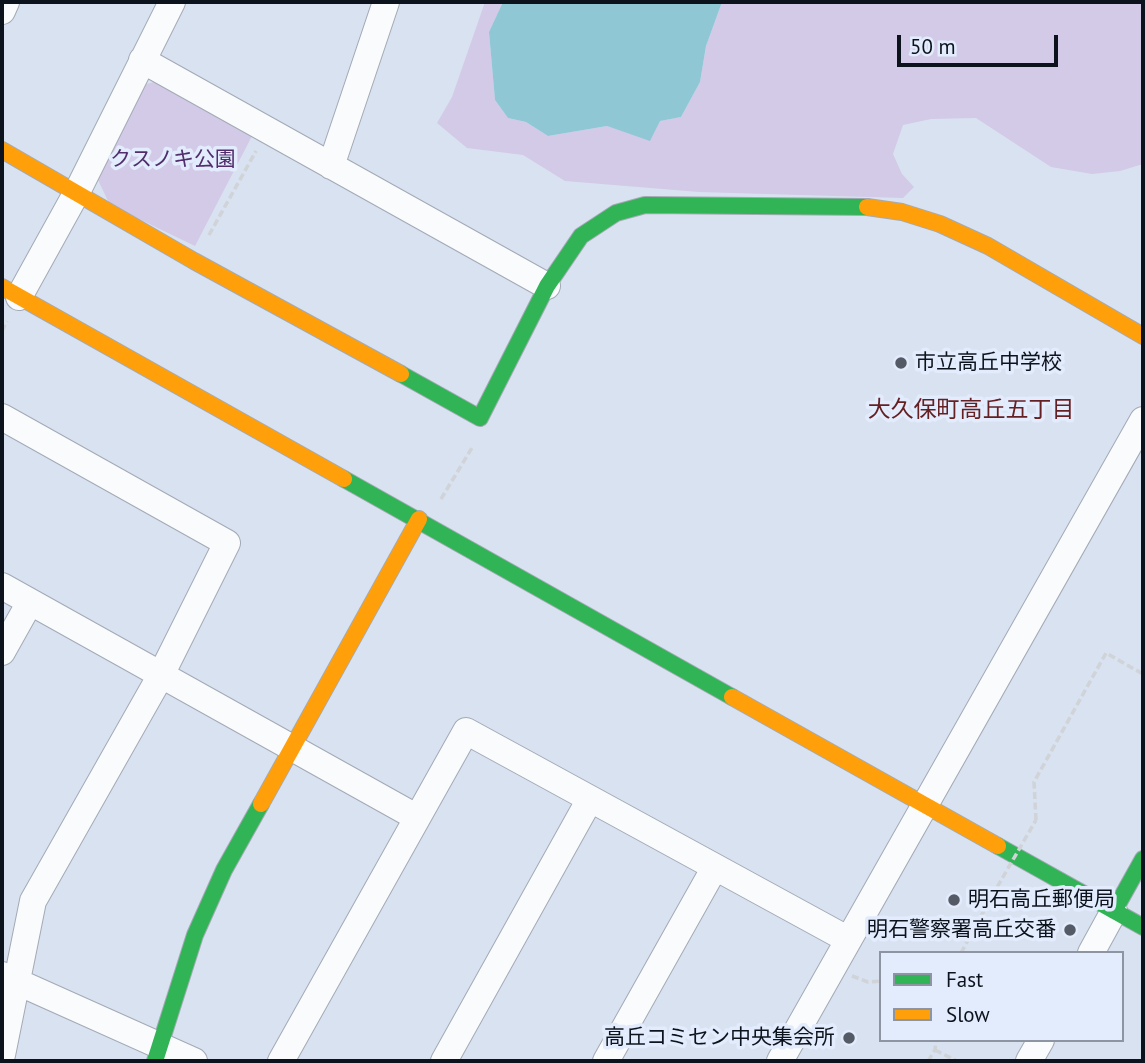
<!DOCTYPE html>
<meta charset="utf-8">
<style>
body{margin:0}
#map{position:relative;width:1145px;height:1063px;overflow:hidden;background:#d9e2f0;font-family:"PT Sans",sans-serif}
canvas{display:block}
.frame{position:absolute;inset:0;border:4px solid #0d131c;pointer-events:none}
.legend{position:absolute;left:879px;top:951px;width:245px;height:91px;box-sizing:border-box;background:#e2ecfd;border:2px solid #8d95a3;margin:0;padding:9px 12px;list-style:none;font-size:21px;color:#0d131c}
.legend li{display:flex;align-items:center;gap:14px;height:35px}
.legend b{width:35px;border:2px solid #8d95a3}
.scale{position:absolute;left:897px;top:35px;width:161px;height:32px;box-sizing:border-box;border:4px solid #0d131c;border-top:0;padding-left:9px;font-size:21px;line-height:24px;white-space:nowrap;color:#0d131c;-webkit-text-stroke:5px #e2ecfd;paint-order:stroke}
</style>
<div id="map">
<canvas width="1145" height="1063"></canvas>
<div class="frame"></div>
<ul class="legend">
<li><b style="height:9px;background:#30b455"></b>Fast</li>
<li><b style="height:9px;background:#ff9f0a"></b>Slow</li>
</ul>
<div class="scale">50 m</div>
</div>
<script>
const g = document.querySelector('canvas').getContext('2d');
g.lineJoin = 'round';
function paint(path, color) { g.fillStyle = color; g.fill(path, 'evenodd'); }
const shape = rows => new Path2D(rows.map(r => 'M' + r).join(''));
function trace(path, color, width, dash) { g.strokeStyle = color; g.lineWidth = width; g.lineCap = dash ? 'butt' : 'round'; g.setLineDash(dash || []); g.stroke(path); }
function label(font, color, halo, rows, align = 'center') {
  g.font = font + ' "PT Sans","Noto Sans JP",sans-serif'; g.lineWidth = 7; g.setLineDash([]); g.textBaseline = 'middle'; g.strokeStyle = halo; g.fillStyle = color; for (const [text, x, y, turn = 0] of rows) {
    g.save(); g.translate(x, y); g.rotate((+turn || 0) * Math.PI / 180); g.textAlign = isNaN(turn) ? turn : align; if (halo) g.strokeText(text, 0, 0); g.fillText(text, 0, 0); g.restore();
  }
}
paint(shape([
 [485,2,503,2,489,32,495,100,508,118,526,122,548,136,607,126,649,140,659,121,681,117,700,82,706,46,722,2,1143,2,1143,164,1120,171,1092,174,1051,167,976,118,931,119,903,125,893,154,902,174,914,187,903,198,699,192,565,181,523,155,467,148,437,123,452,97],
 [161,80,252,136,195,246,110,205,98,180,143,85]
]), '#d2cae7');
paint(shape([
 [503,2,722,2,706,46,700,82,681,117,660,121,650,141,607,126,548,136,526,122,508,118,495,100,489,32]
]), '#8fc7d5');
const street = shape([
 [2,11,6,2],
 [142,60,547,286],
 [331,166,386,2],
 [19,297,77,192,172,2],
 [2,417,227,543,161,675,33,901,2,1055],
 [2,586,416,817],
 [2,652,30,602],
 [1091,953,1114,911],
 [2,975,194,1061],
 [281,1061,466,731,847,939],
 [444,1061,590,799],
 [606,1061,715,867],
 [780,1061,1143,420],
 [1029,1061,1041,1040]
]);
const fast = shape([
 [401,374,480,418,547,286,581,236,616,213,645,205,867,207],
 [344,479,732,697],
 [998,846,1143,927],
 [1114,911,1143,859],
 [155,1061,195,935,224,870,261,804]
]);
const slow = shape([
 [2,150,194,261,401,374],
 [867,207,902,212,940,224,988,246,1143,336],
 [2,287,344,479],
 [732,697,998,846],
 [261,804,419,519]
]);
trace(street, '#a3aab5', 28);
trace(fast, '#a3aab5', 18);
trace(slow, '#a3aab5', 18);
trace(shape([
 [209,235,256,151],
 [2,331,7,321],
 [441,499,473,446],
 [1036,820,1034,782,1106,653,1143,674],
 [961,953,992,896],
 [852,976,868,982,881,981],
 [935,1050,957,1061],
 [928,1061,935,1050,936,1040]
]), '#d0d3d7', 3.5, [7, 3.5]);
trace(street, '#f9fbfd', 26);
trace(fast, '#30b455', 16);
trace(slow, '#ff9f0a', 16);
trace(shape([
 [992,896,1036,820]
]), '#d0d3d7', 3.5, [7, 3.5]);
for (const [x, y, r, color] of [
 [901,363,7,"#545b66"],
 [954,900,7,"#545b66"],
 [1070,930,7,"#545b66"],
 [849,1038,7,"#545b66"]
]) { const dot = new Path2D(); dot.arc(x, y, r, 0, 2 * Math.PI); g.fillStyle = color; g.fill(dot); trace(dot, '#e2ecfd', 2.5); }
label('21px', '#512d6b', '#e2ecfd', [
 ["クスノキ公園",173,160]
]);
label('21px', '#0d131c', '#e2ecfd', [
 ["市立高丘中学校",915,363],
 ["明石高丘郵便局",968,900],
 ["明石警察署高丘交番",1056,930,"right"],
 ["高丘コミセン中央集会所",835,1038,"right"]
], 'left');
label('23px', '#652023', '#e2ecfd', [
 ["大久保町高丘五丁目",971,410]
]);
</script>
